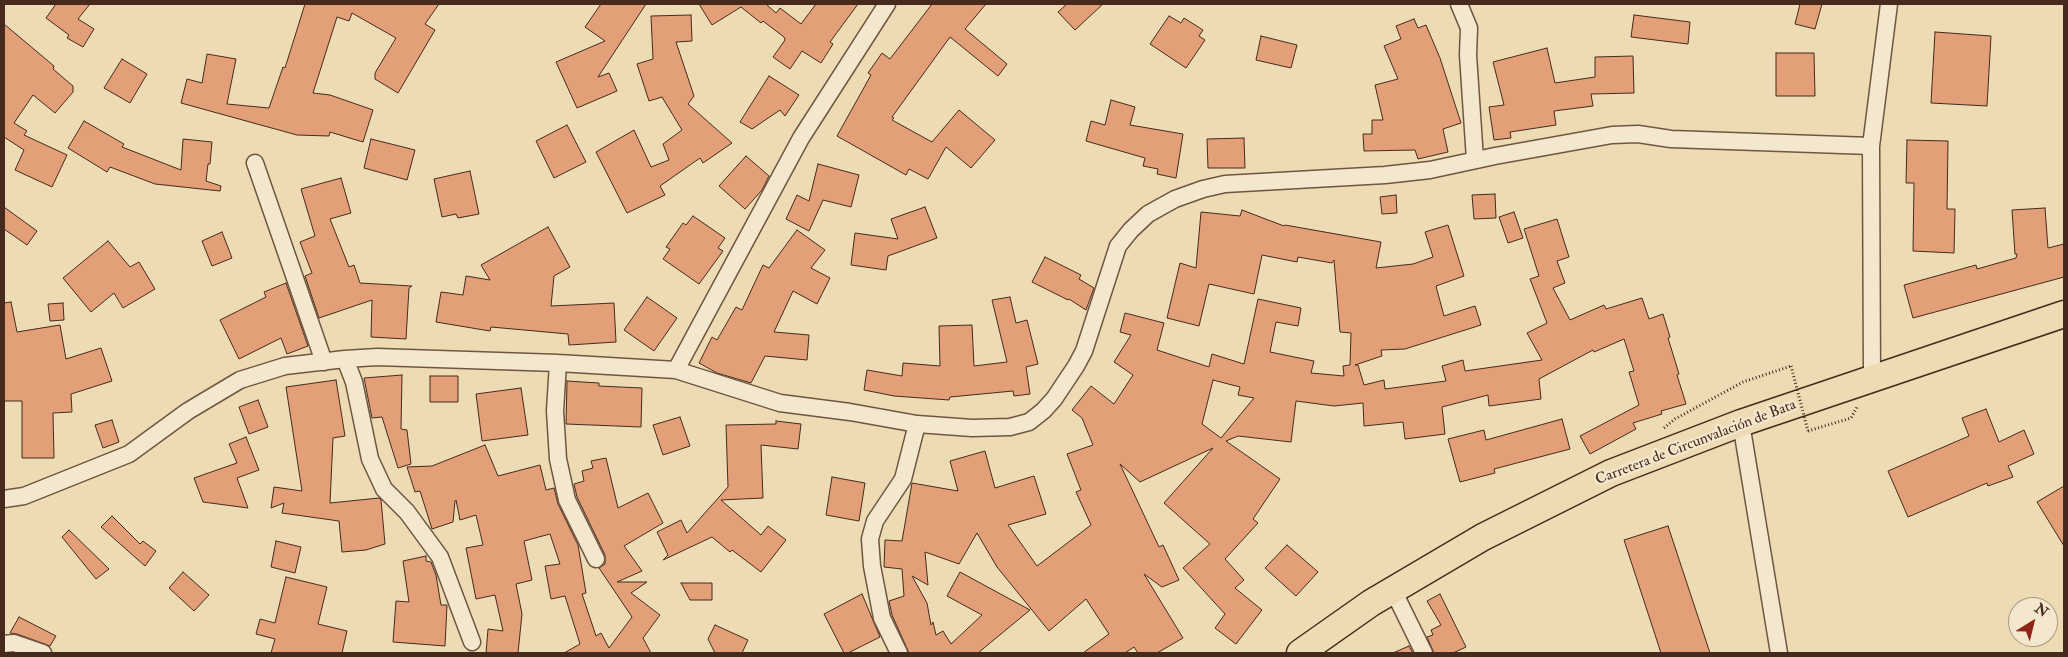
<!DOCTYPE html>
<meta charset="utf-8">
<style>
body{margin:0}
#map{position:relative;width:2068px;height:657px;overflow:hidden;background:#eddbb3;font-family:"IM FELL Double Pica",serif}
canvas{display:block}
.frame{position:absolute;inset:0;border:5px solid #462a1d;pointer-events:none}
.north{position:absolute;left:2008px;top:597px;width:50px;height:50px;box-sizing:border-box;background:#f3e8ce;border:1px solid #ae9c87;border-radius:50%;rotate:36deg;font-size:14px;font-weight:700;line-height:20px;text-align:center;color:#462a1d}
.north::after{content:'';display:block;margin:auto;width:18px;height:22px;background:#8f2418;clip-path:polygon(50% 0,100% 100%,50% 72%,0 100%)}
</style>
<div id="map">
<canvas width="2068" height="657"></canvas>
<div class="frame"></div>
<div class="north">N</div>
</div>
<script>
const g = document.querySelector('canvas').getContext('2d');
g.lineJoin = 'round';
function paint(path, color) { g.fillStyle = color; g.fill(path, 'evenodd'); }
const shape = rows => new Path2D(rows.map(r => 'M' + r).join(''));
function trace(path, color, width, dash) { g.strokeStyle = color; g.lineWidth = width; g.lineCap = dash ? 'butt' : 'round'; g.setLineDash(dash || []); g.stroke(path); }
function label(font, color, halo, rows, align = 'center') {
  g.font = font + ' "IM FELL Double Pica",serif'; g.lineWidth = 4.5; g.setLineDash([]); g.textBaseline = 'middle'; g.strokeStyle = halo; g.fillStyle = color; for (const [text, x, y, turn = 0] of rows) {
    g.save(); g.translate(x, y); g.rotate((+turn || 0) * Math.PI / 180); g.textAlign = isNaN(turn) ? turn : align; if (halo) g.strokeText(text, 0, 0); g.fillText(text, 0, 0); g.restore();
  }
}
const building = shape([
 [56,4,90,4,78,19,94,29,83,47,67,38,69,35,46,18,56,4],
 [305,4,439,4,425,24,435,30,398,93,375,79,375,73,396,38,352,13,349,21,337,17,313,93,330,95,373,110,363,142,330,132,329,136,297,135,181,103,187,79,202,83,207,54,236,59,227,104,269,108,283,67,285,68,305,4],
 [601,4,646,4,598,77,609,73,617,91,577,108,556,62,605,41,585,27,601,4],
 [699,4,766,4,776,13,780,8,801,24,816,4,858,4,830,42,833,44,821,63,802,51,790,69,773,57,785,40,784,37,763,21,761,23,741,7,712,25,699,4],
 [932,4,986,4,965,29,1007,64,998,76,950,37,892,117,894,118,892,120,932,142,959,110,995,140,971,168,946,147,928,179,909,169,906,175,837,136,871,75,868,73,882,53,890,59,932,4],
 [1067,4,1103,4,1075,30,1058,12,1067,4],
 [1800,4,1822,4,1815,29,1795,24,1800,4],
 [691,15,692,41,676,42,694,96,688,104,732,143,703,163,700,158,660,186,665,195,627,213,596,152,634,130,651,167,669,160,663,144,682,130,662,97,649,101,637,64,653,59,651,16,691,15],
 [1634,15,1690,22,1688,44,1631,37,1634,15],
 [1169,16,1181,23,1184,18,1203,30,1199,36,1205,40,1186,68,1150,44,1169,16],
 [1414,19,1418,28,1426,25,1440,58,1461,123,1443,129,1448,152,1418,159,1415,150,1364,151,1363,134,1372,134,1372,120,1383,120,1375,85,1398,79,1384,46,1401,39,1396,26,1414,19],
 [4,24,54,66,53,69,73,86,73,92,55,113,33,95,14,123,27,131,24,135,67,155,52,187,15,170,24,150,4,137,4,24],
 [1935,32,1991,36,1987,106,1931,103,1935,32],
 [1261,36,1297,45,1291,68,1256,60,1261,36],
 [1547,48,1555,83,1595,77,1595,57,1633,56,1634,93,1591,94,1593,106,1554,111,1556,125,1510,132,1511,138,1494,140,1489,107,1504,105,1493,62,1547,48],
 [1776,53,1814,53,1815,96,1776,96,1776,53],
 [122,59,147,74,130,103,104,88,122,59],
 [769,76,799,95,785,116,780,110,752,129,740,122,769,76],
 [1111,100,1135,107,1130,125,1183,134,1176,178,1157,174,1158,169,1143,166,1145,158,1086,141,1091,121,1105,125,1111,100],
 [84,121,124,144,122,147,181,170,183,139,212,142,210,164,208,164,206,181,221,186,220,191,155,184,110,167,107,172,68,148,84,121],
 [567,125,586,162,554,178,536,141,567,125],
 [1244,138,1245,168,1208,168,1207,139,1244,138],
 [371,139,415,150,407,180,364,168,371,139],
 [1907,140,1948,141,1947,209,1955,209,1954,253,1913,251,1914,183,1906,183,1907,140],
 [746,156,769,176,762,190,745,209,719,186,746,156],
 [818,164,859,175,851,207,823,200,809,231,786,219,797,195,809,201,818,164],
 [470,171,479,214,458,218,456,214,442,217,434,179,470,171],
 [341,178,351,213,330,219,349,267,354,265,360,283,412,286,409,288,406,339,371,337,372,300,319,318,305,276,312,273,300,242,315,236,301,189,341,178],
 [1495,194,1496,218,1474,219,1472,195,1495,194],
 [1396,195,1397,213,1382,214,1380,197,1396,195],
 [4,207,37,231,27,245,4,229,4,207],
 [925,207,937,238,888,256,886,270,851,265,855,233,898,239,891,219,925,207],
 [2045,208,2048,248,2064,244,2064,277,1913,318,1904,285,1976,265,1977,269,2016,258,2017,254,2015,254,2012,210,2045,208],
 [1242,210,1284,226,1285,225,1381,242,1376,268,1413,264,1433,257,1425,232,1448,225,1464,276,1436,286,1444,316,1475,306,1481,325,1405,349,1381,350,1382,356,1355,365,1358,365,1364,385,1384,380,1385,389,1446,381,1442,366,1463,360,1465,371,1542,360,1527,333,1547,323,1530,279,1539,276,1524,229,1557,219,1569,257,1557,261,1565,283,1553,288,1570,320,1604,305,1606,309,1642,298,1649,319,1663,314,1670,337,1668,338,1679,374,1677,375,1686,404,1661,411,1662,414,1633,423,1636,429,1590,454,1580,436,1639,405,1629,372,1634,371,1624,339,1594,352,1593,350,1539,379,1541,399,1489,406,1488,395,1442,407,1445,434,1405,439,1403,422,1364,426,1363,403,1334,406,1296,401,1291,442,1238,436,1226,441,1280,479,1253,519,1258,523,1225,559,1244,580,1235,588,1262,610,1236,644,1215,628,1225,614,1183,568,1210,544,1164,503,1213,448,1140,482,1120,464,1159,547,1163,545,1179,580,1162,587,1144,574,1183,638,1157,653,1138,653,1134,647,1125,653,1083,653,1109,634,1086,599,1049,631,997,567,977,533,959,564,925,552,928,585,912,576,927,603,931,625,933,622,936,635,943,631,951,644,982,615,947,596,960,572,1030,610,978,653,909,653,892,615,889,601,904,596,902,569,884,567,885,540,902,541,912,483,958,491,950,461,985,451,995,488,1034,476,1046,514,1008,525,1037,566,1091,525,1076,492,1081,490,1067,454,1093,445,1082,418,1072,410,1091,386,1114,404,1133,375,1114,362,1131,335,1120,332,1125,313,1164,323,1157,350,1209,367,1212,354,1244,364,1258,299,1301,308,1298,326,1276,322,1270,352,1314,361,1311,373,1344,376,1343,366,1350,365,1351,333,1340,332,1334,260,1332,263,1298,257,1297,262,1262,255,1254,294,1209,284,1199,326,1167,318,1180,263,1196,268,1201,212,1240,216,1242,210],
 [1213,380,1240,387,1238,395,1254,398,1221,438,1202,424,1213,380],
 [1514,212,1523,238,1508,243,1499,217,1514,212],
 [693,216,725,238,718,248,723,251,699,284,663,259,670,249,666,247,683,223,686,225,693,216],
 [548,227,570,267,554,276,551,306,614,303,616,342,569,345,568,334,491,327,490,331,436,322,441,292,463,295,466,276,490,280,481,265,548,227],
 [797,230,825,250,811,268,830,278,817,304,793,291,774,332,809,335,807,360,765,356,751,383,717,373,699,363,712,337,717,340,736,307,742,310,763,265,769,268,797,230],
 [222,232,232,258,212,266,202,241,222,232],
 [108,241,130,267,139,262,155,289,123,308,114,293,91,312,63,278,108,241],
 [1045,257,1081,275,1079,279,1094,288,1086,310,1069,299,1068,300,1032,282,1045,257],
 [286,283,308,346,287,354,281,338,239,359,220,320,266,297,264,292,286,283],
 [647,297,677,318,654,351,624,330,647,297],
 [1010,297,1016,323,1027,320,1038,364,1026,367,1030,394,1014,396,1013,391,950,397,949,400,894,396,864,390,867,370,902,376,903,363,940,366,939,326,972,325,974,366,1007,362,992,300,1010,297],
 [11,302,17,332,60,325,66,359,101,348,112,381,71,394,72,412,53,413,54,458,22,458,22,401,4,401,4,303,11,302],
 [63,303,64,320,50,321,48,304,63,303],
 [402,375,401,429,407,430,411,464,398,468,382,417,372,418,364,378,402,375],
 [430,376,458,376,458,402,430,402,430,376],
 [336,380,345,436,333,438,330,503,379,498,381,500,385,544,366,550,342,552,339,521,282,513,284,503,271,508,274,487,302,491,286,387,336,380],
 [567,381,599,383,599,386,642,388,641,427,566,424,567,381],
 [521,388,528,435,482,441,476,394,521,388],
 [258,400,268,427,249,434,239,407,258,400],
 [1986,409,1999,442,2024,430,2034,454,2008,466,2013,477,1988,486,1987,483,1908,517,1888,471,1969,436,1962,418,1986,409],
 [680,417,690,446,663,455,653,425,680,417],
 [1562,419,1570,449,1494,469,1495,473,1460,482,1448,439,1484,430,1486,440,1562,419],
 [112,420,119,442,103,448,95,425,112,420],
 [776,421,801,424,798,449,761,445,763,498,721,500,761,535,768,526,786,540,761,572,732,550,730,552,712,537,663,560,668,555,657,532,681,520,687,533,728,487,726,425,776,424,776,421],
 [246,437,259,470,237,478,248,508,203,502,194,478,237,463,229,444,246,437],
 [485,445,498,476,540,465,546,490,554,488,558,504,578,545,586,593,582,594,596,636,601,633,609,648,632,617,599,568,605,564,605,555,577,497,574,484,584,481,582,471,593,468,591,461,606,458,618,508,648,493,663,523,624,546,642,571,617,582,647,582,631,593,660,615,643,638,651,653,564,653,580,644,565,596,551,599,545,566,560,564,550,534,524,541,532,580,516,584,522,614,518,653,486,653,488,629,503,631,495,595,476,599,466,548,483,545,476,515,460,520,456,500,455,501,453,522,432,529,420,491,415,492,407,467,432,466,485,445],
 [832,477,865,483,859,521,826,515,832,477],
 [2064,486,2064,546,2037,502,2064,486],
 [112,516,140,544,143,541,156,551,145,566,101,527,112,516],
 [1668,526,1710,653,1661,653,1624,540,1668,526],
 [69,530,109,569,96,579,62,537,69,530],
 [276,541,301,547,295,573,271,567,276,541],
 [1287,545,1318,572,1296,596,1265,568,1287,545],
 [426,556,426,561,431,562,436,575,441,605,447,605,445,646,393,642,396,601,409,602,403,561,426,556],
 [183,572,209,595,194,611,169,588,183,572],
 [286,577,327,587,318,624,347,631,342,653,271,653,275,639,256,634,260,619,275,623,286,577],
 [681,583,712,583,712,600,690,600,681,583],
 [862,594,880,637,848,653,844,653,824,614,862,594],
 [1440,594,1466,647,1453,653,1434,653,1427,637,1433,635,1431,630,1441,625,1427,601,1440,594],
 [19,617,56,636,50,646,17,634,10,633,19,617],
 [715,625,748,640,742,653,715,653,708,639,715,625],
 [1409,646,1413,653,1393,653,1409,646]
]);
paint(building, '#e39f77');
trace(building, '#462a1d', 1);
const street = shape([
 [1459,4,1469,28,1468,55,1475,160],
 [255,163,324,362],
 [345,359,354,382,370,459,384,489,407,512,440,557,472,642],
 [558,363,555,411,558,459,567,500,596,559],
 [676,370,801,138,887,4],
 [1872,380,1871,146,1889,4],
 [1741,423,1779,653],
 [4,499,24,496,129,454,188,411,240,380,285,366,345,359,377,357,558,363,676,370,780,403,850,412,917,424,972,428,1010,427,1029,422,1043,411,1054,399,1076,366,1084,351,1118,246,1131,230,1148,214,1175,199,1203,189,1225,184,1385,175,1430,170,1495,156,1612,135,1638,134,1671,139,1871,146],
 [1393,590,1424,653],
 [4,644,14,643,43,653],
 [899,653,882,618,872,566,870,539,875,521,903,479,917,424]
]);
const primary = shape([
 [1300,653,1371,603,1483,537,1611,473,1741,423,2064,314]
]);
trace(street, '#705642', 19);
trace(primary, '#462a1d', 29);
trace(shape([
 [1664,428,1675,419,1743,382,1791,366],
 [1808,431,1851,418,1857,407]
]), '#462a1d', 3, [1, 2.5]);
trace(street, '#f3e8ce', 16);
trace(primary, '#eddbb3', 26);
trace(shape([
 [1791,366,1808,431]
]), '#462a1d', 3, [1, 2.5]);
label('15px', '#462a1d', '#f3e8ce', [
 ["Carretera de Circunvalación de Bata",1696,443,-21]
]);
</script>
